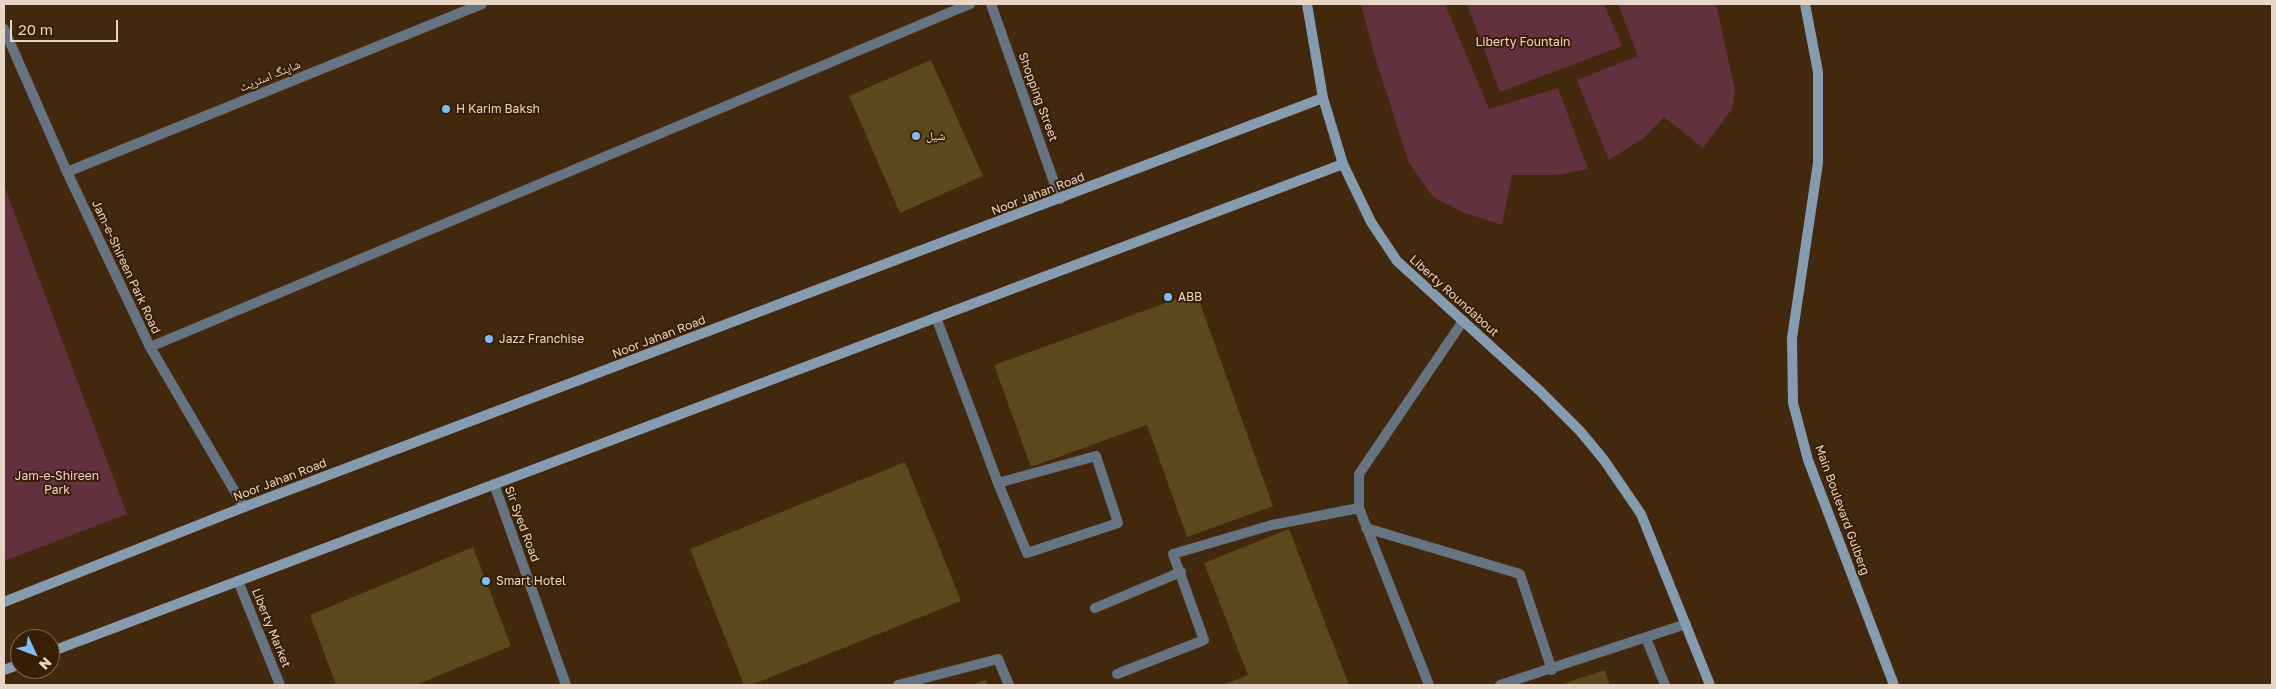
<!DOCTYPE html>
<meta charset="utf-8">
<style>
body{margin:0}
#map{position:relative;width:2276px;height:689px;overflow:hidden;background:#42280c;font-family:"Golos Text",sans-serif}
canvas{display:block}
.frame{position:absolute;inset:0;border:5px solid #e7d6c6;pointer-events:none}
.north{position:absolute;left:10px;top:629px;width:50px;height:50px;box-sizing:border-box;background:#381e02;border:1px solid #7e6850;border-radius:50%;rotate:133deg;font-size:14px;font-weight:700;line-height:20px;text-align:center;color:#e7d6c6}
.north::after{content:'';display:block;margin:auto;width:18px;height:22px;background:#7abff8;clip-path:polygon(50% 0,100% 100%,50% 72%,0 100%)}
.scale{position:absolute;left:10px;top:20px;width:108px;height:22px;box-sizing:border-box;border:2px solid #e7d6c6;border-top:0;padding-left:6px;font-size:15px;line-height:18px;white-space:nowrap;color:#e7d6c6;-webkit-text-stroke:4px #381e02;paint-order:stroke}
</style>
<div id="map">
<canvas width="2276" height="689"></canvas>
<div class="frame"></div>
<div class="north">N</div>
<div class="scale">20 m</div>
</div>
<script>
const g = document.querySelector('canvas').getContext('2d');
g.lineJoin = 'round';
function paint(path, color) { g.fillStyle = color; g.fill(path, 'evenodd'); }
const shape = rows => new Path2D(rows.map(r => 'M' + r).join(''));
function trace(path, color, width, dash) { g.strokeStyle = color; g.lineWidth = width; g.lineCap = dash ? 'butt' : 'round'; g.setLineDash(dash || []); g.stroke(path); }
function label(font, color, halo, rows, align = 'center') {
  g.font = font + ' "Golos Text","Noto Naskh Arabic",sans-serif'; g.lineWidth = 4; g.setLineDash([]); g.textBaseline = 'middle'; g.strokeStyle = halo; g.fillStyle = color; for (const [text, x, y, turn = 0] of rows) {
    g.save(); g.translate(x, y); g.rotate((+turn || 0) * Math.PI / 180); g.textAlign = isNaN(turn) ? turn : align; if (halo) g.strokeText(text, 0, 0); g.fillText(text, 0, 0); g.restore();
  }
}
paint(shape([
 [1361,4,1445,4,1489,109,1558,88,1588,169,1558,175,1512,175,1502,225,1465,213,1433,197,1409,163,1374,54],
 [1467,4,1604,4,1622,46,1500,92],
 [1618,4,1716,4,1735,90,1732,109,1703,148,1664,117,1645,137,1609,160,1577,80,1638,56],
 [4,185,127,514,4,561]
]), '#63313e');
paint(shape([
 [931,60,983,176,900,213,849,96],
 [1196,292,1273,506,1187,537,1147,425,1031,467,994,365],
 [905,462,961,601,751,685,744,685,690,549],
 [1289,529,1349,685,1223,685,1248,675,1204,563],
 [473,547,511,646,416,685,336,685,310,615],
 [1605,670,1610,685,1559,685],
 [985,680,988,685,972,685]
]), '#5c481a');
trace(shape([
 [936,317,998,483,1027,553,1118,523,1096,456,998,483],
 [1366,528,1520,574,1552,670],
 [238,581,280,685],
 [1095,608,1181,572],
 [1117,674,1204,640,1173,554,1272,525,1359,508],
 [898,685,998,659,1009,685],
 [1429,685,1359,508,1359,474,1463,321],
 [1500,685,1686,624]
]), '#667481', 10);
trace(shape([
 [991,4,1060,199],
 [4,29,67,172,150,347,244,507],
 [67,172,482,4],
 [150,347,970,4],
 [494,484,566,685],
 [1646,638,1665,685]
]), '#667481', 10);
trace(shape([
 [1307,4,1323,98,1343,164,1371,222,1397,261,1540,391,1580,431,1604,460,1641,514,1710,685],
 [1805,4,1818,72,1818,163,1792,338,1793,403,1808,460,1894,685],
 [4,602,244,507,1323,98],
 [50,652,1343,164],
 [4,670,20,664]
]), '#859baf', 10);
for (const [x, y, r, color] of [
 [446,109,5,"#7abff8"],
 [916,136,5,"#7abff8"],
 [1168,297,5,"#7abff8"],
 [489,339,5,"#7abff8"],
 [486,581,5,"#7abff8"]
]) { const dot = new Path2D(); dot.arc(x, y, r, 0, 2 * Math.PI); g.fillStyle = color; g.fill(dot); trace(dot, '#381e02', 2); }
label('12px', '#fdcbd5', '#381e02', [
 ["Liberty Fountain",1523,42],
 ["Jam-e-Shireen",57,476],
 ["Park",57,490]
]);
label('12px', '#e7d6c6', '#381e02', [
 ["شاپنگ اسٹریٹ",270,76,-22],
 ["Shopping Street",1038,97,70],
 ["Noor Jahan Road",1038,194,-21],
 ["Jam-e-Shireen Park Road",126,267,65],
 ["Liberty Roundabout",1454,296,42],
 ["Noor Jahan Road",659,337,-21],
 ["Noor Jahan Road",280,480,-21],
 ["Main Boulevard Gulberg",1842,510,70],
 ["Sir Syed Road",522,524,70],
 ["Liberty Market",271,628,68]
]);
label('12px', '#e7d6c6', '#381e02', [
 ["H Karim Baksh",456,109],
 ["شیل",926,136],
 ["ABB",1178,297],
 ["Jazz Franchise",499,339],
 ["Smart Hotel",496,581]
], 'left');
</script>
